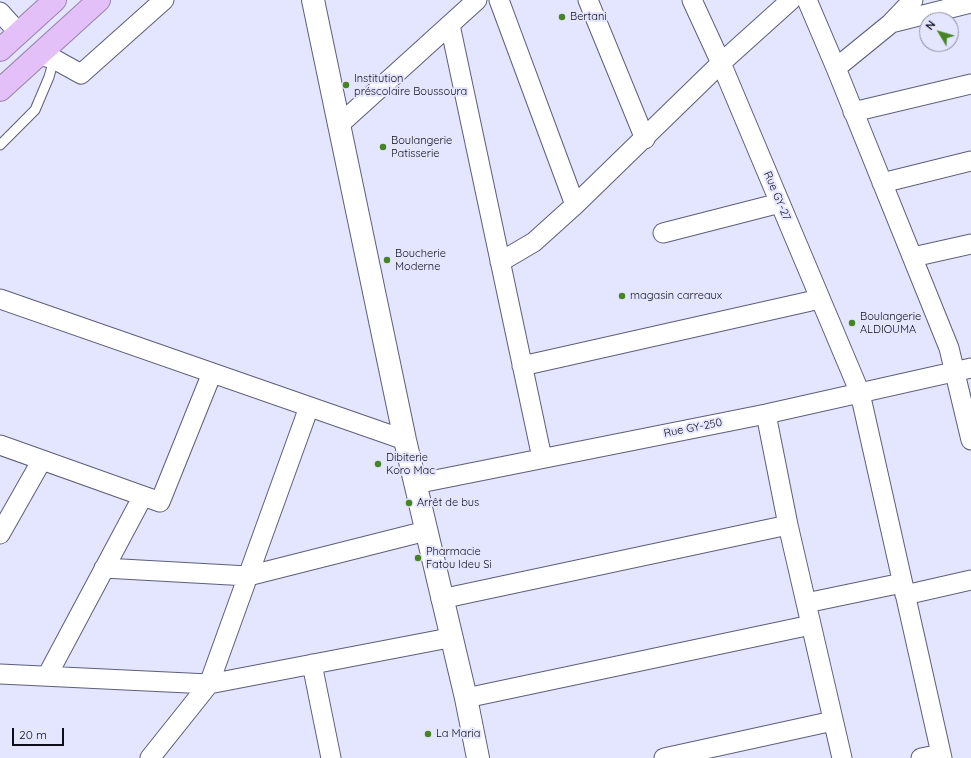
<!DOCTYPE html>
<meta charset="utf-8">
<style>
body{margin:0}
#map{position:relative;width:971px;height:758px;overflow:hidden;background:#e4e5ff;font-family:Quicksand,sans-serif}
canvas{display:block}
.north{position:absolute;left:919px;top:12px;width:40px;height:40px;box-sizing:border-box;background:#e4e5ff;border:1px solid #8e8fa3;border-radius:50%;rotate:308deg;font-size:11px;font-weight:700;line-height:16px;text-align:center;color:#0e0e18}
.north::after{content:'';display:block;margin:auto;width:14px;height:18px;background:#478524;clip-path:polygon(50% 0,100% 100%,50% 72%,0 100%)}
.scale{position:absolute;left:12px;top:728px;width:52px;height:18px;box-sizing:border-box;border:2px solid #0e0e18;border-top:0;padding-left:5px;font-size:12px;line-height:14px;white-space:nowrap;color:#0e0e18;-webkit-text-stroke:3px #e4e5ff;paint-order:stroke}
</style>
<div id="map">
<canvas width="971" height="758"></canvas>
<div class="north">N</div>
<div class="scale">20 m</div>
</div>
<script>
const g = document.querySelector('canvas').getContext('2d');
g.lineJoin = 'round';
const shape = rows => new Path2D(rows.map(r => 'M' + r).join(''));
function trace(path, color, width, dash) { g.strokeStyle = color; g.lineWidth = width; g.lineCap = dash ? 'butt' : 'round'; g.setLineDash(dash || []); g.stroke(path); }
function label(font, color, halo, rows, align = 'center') {
  g.font = font + ' Quicksand,sans-serif'; g.lineWidth = 4; g.setLineDash([]); g.textBaseline = 'middle'; g.strokeStyle = halo; g.fillStyle = color; for (const [text, x, y, turn = 0] of rows) {
    g.save(); g.translate(x, y); g.rotate((+turn || 0) * Math.PI / 180); g.textAlign = isNaN(turn) ? turn : align; if (halo) g.strokeText(text, 0, 0); g.fillText(text, 0, 0); g.restore();
  }
}
const lane = shape([
 [0,145,35,110,49,77,54,59]
]);
const street = shape([
 [499,0,575,205],
 [588,0,645,139],
 [692,0,721,63,860,393,942,758],
 [807,0,836,68,949,348,971,440],
 [0,12,19,33],
 [891,23,971,3],
 [450,25,542,458],
 [39,55,54,59,81,74,164,0],
 [836,68,890,24,913,0],
 [853,112,971,84],
 [339,125,477,0],
 [882,183,971,161],
 [663,233,780,203],
 [913,257,971,244],
 [500,262,534,242,575,205,721,63,791,0],
 [0,299,405,440],
 [522,366,820,299],
 [766,414,788,525,842,758],
 [0,445,160,502,212,373],
 [415,484,766,414,971,368],
 [0,534,42,460],
 [104,568,248,576,426,531],
 [905,595,971,580],
 [441,599,788,525],
 [806,603,902,583],
 [312,664,331,758],
 [0,674,209,684,449,638,449,634],
 [47,676,143,496],
 [466,698,811,625],
 [150,758,209,684,309,407],
 [664,758,833,721],
 [921,758,941,754]
]);
const secondary = shape([
 [313,0,405,440,466,698,478,758]
]);
const highway = shape([
 [0,50,55,0],
 [0,90,99,0]
]);
trace(lane, '#5d5e79', 11);
trace(street, '#5d5e79', 21);
trace(secondary, '#5d5e79', 24);
trace(highway, '#9982aa', 24);
trace(lane, '#fff', 9);
trace(street, '#fff', 19);
trace(secondary, '#fff', 22);
trace(highway, '#e4c0f8', 22);
for (const [x, y, r, color] of [
 [562,17,4,"#478524"],
 [346,85,4,"#478524"],
 [383,147,4,"#478524"],
 [387,260,4,"#478524"],
 [622,296,4,"#478524"],
 [852,323,4,"#478524"],
 [378,464,4,"#478524"],
 [409,503,4,"#478524"],
 [418,558,4,"#478524"],
 [428,734,4,"#478524"]
]) { const dot = new Path2D(); dot.arc(x, y, r, 0, 2 * Math.PI); g.fillStyle = color; g.fill(dot); trace(dot, '#e4e5ff', 1.5); }
label('11px', '#0e0e18', '#e4e5ff', [
 ["Bertani",570,17],
 ["Institution",354,79],
 ["préscolaire Boussoura",354,92],
 ["Boulangerie",391,141],
 ["Patisserie",391,154],
 ["Boucherie",395,254],
 ["Moderne",395,267],
 ["magasin carreaux",630,296],
 ["Boulangerie",860,317],
 ["ALDIOUMA",860,330],
 ["Dibiterie",386,458],
 ["Koro Mac",386,471],
 ["Arrêt de bus",417,503],
 ["Pharmacie",426,552],
 ["Fatou Ideu Si",426,565],
 ["La Maria",436,734]
], 'left');
label('11px', '#0e0e18', '#e4e5ff', [
 ["Rue GY-27",777,196,67],
 ["Rue GY-250",693,428,-11]
]);
</script>
